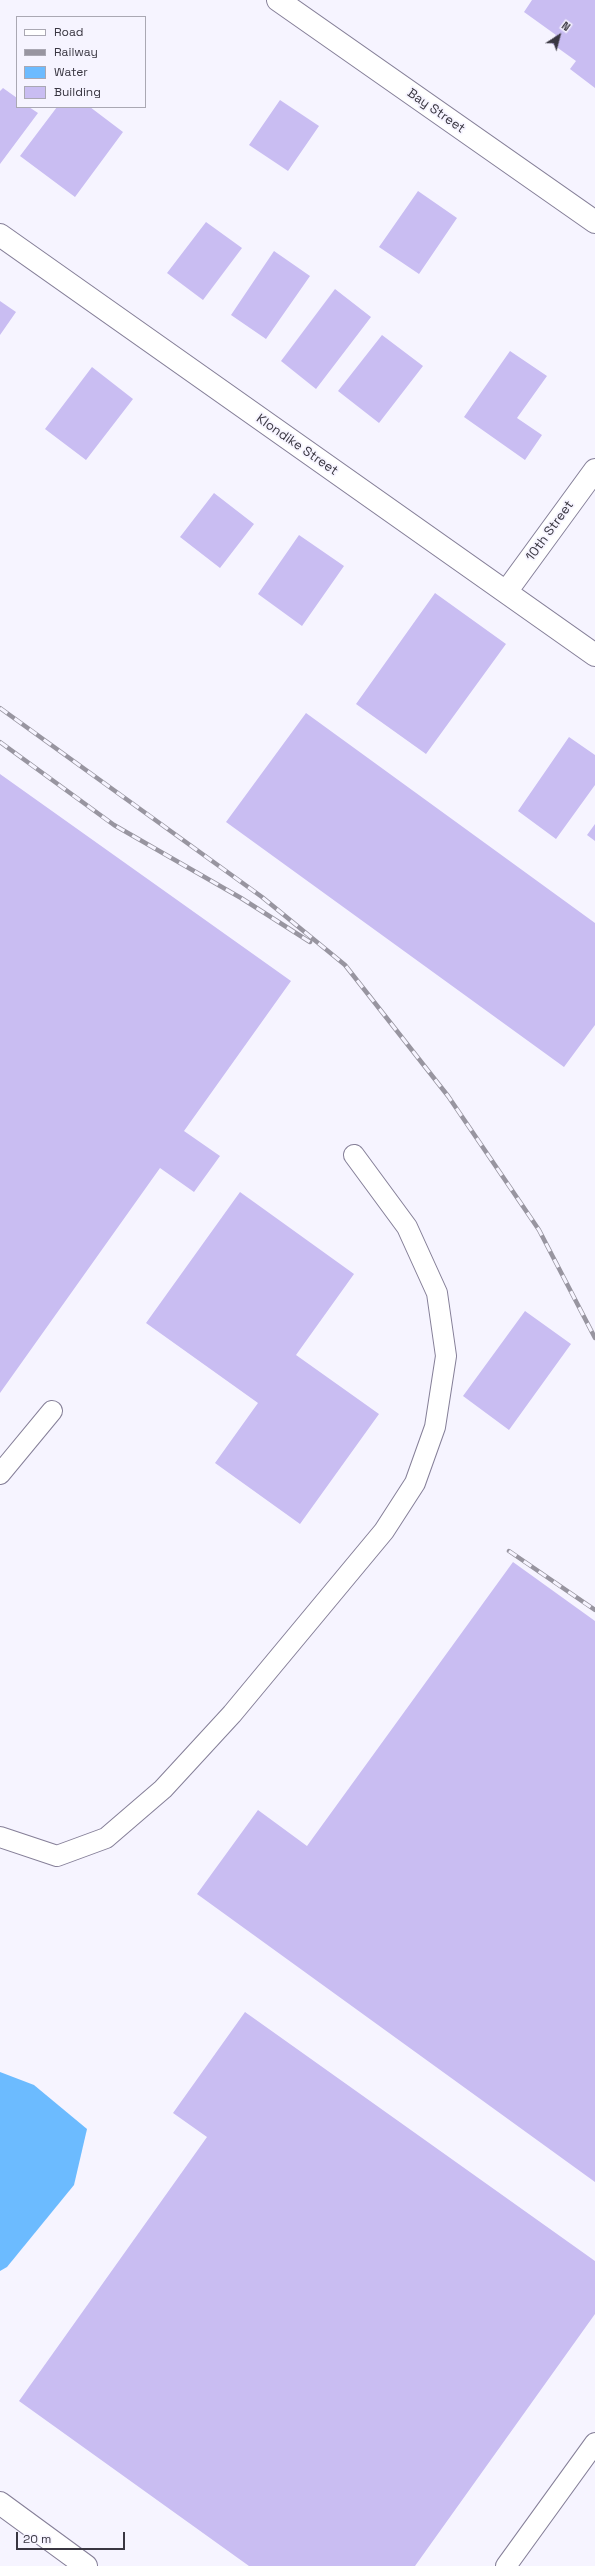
<!DOCTYPE html>
<style>
body{margin:0}
#map{position:relative;width:595px;height:2566px;overflow:hidden;background:#f6f4ff;font-family:"Space Grotesk",sans-serif}
canvas{display:block}
.legend{position:absolute;left:16px;top:16px;width:130px;height:92px;box-sizing:border-box;background:#f6f4ff;border:1px solid #aaa8b3;margin:0;padding:5px 7px;list-style:none;font-size:12px;color:#393641}
.legend li{display:flex;align-items:center;gap:8px;height:20px}
.legend b{width:20px;border:1px solid #aaa8b3}
.north{position:absolute;left:539px;top:16px;width:40px;height:40px;-webkit-text-stroke:3px #f6f4ff;paint-order:stroke;rotate:36deg;font-size:11px;font-weight:700;line-height:16px;text-align:center;color:#393641}
.north::after{content:'';display:block;margin:auto;width:14px;height:18px;background:#393641;clip-path:polygon(50% 0,100% 100%,50% 72%,0 100%)}
.scale{position:absolute;left:16px;top:2532px;width:109px;height:18px;box-sizing:border-box;border:2px solid #393641;border-top:0;padding-left:5px;font-size:12px;line-height:14px;white-space:nowrap;color:#393641;-webkit-text-stroke:3px #f6f4ff;paint-order:stroke}
</style>
<div id="map">
<canvas width="595" height="2566"></canvas>
<ul class="legend">
<li><b style="height:5px;background:#fff"></b>Road</li>
<li><b style="height:5px;background:#9895a0"></b>Railway</li>
<li><b style="height:11px;background:#6cbbff"></b>Water</li>
<li><b style="height:11px;background:#c9bdf2"></b>Building</li>
</ul>
<div class="north">N</div>
<div class="scale">20 m</div>
</div>
<script>
const g = document.querySelector('canvas').getContext('2d');
g.lineJoin = 'round';
function paint(path, color) { g.fillStyle = color; g.fill(path, 'evenodd'); }
const shape = rows => new Path2D(rows.map(r => 'M' + r).join(''));
function trace(path, color, width, dash) { g.strokeStyle = color; g.lineWidth = width; g.lineCap = dash ? 'butt' : 'round'; g.setLineDash(dash || []); g.stroke(path); }
function label(font, color, halo, rows, align = 'center') {
  g.font = font + ' "Space Grotesk",sans-serif'; g.lineWidth = 3.5; g.setLineDash([]); g.textBaseline = 'middle'; g.strokeStyle = halo; g.fillStyle = color; for (const [text, x, y, turn = 0] of rows) {
    g.save(); g.translate(x, y); g.rotate((+turn || 0) * Math.PI / 180); g.textAlign = isNaN(turn) ? turn : align; if (halo) g.strokeText(text, 0, 0); g.fillText(text, 0, 0); g.restore();
  }
}
paint(shape([
 [0,2072,34,2085,87,2129,74,2185,7,2267,0,2271]
]), '#6cbbff');
paint(shape([
 [532,0,595,0,595,88,570,69,576,61,551,43,556,35,524,12],
 [3,88,17,98,17,107,29,107,38,113,0,164,0,91],
 [280,100,319,126,288,171,249,145],
 [57,107,90,107,123,132,75,197,20,156],
 [418,191,457,218,419,274,379,247],
 [206,222,242,248,203,300,167,273],
 [274,251,310,276,266,339,231,315],
 [335,289,371,317,316,389,281,361],
 [0,301,16,312,0,335],
 [382,335,423,366,379,423,338,391],
 [510,351,547,376,517,418,542,435,525,460,464,417],
 [92,367,133,399,86,460,45,429],
 [214,493,254,524,220,568,180,537],
 [299,535,344,566,302,626,258,594],
 [435,593,506,644,426,754,356,704],
 [306,713,595,923,595,1025,564,1067,226,822],
 [569,737,595,755,595,785,556,839,518,811],
 [0,774,291,981,184,1131,220,1156,194,1192,160,1168,0,1393],
 [595,824,595,841,587,835],
 [240,1192,354,1274,296,1355,379,1414,300,1524,215,1463,258,1403,146,1323],
 [525,1311,571,1344,509,1430,463,1396],
 [513,1562,595,1621,595,2182,197,1894,258,1810,307,1846],
 [245,2012,595,2261,595,2314,415,2566,249,2566,19,2401,207,2137,173,2113]
]), '#c9bdf2');
const service = shape([
 [0,1474,52,1411],
 [0,1837,57,1856,106,1838,163,1789,232,1714,384,1531,415,1483,435,1427,446,1356,437,1293,407,1227,354,1155],
 [506,2566,595,2443]
]);
const minor = shape([
 [0,235,595,655],
 [506,592,595,470],
 [0,2503,86,2566]
]);
const tertiary = shape([
 [278,0,595,222]
]);
trace(service, '#857f98', 22);
trace(minor, '#857f98', 24);
trace(tertiary, '#857f98', 24);
trace(service, '#fff', 20);
trace(minor, '#fff', 22);
trace(tertiary, '#fff', 22);
const rail = shape([
 [0,708,262,897,345,965,448,1096,539,1230,595,1338],
 [0,742,114,825,241,898,310,942],
 [509,1551,595,1610]
]);
trace(rail, '#9895a0', 4.5);
trace(rail, '#f6f4ff', 3, [9]);
label('13px', '#393641', '#f6f4ff', [
 ["Bay Street",436,111,35],
 ["Klondike Street",297,445,35],
 ["10th Street",550,531,-54]
]);
</script>
